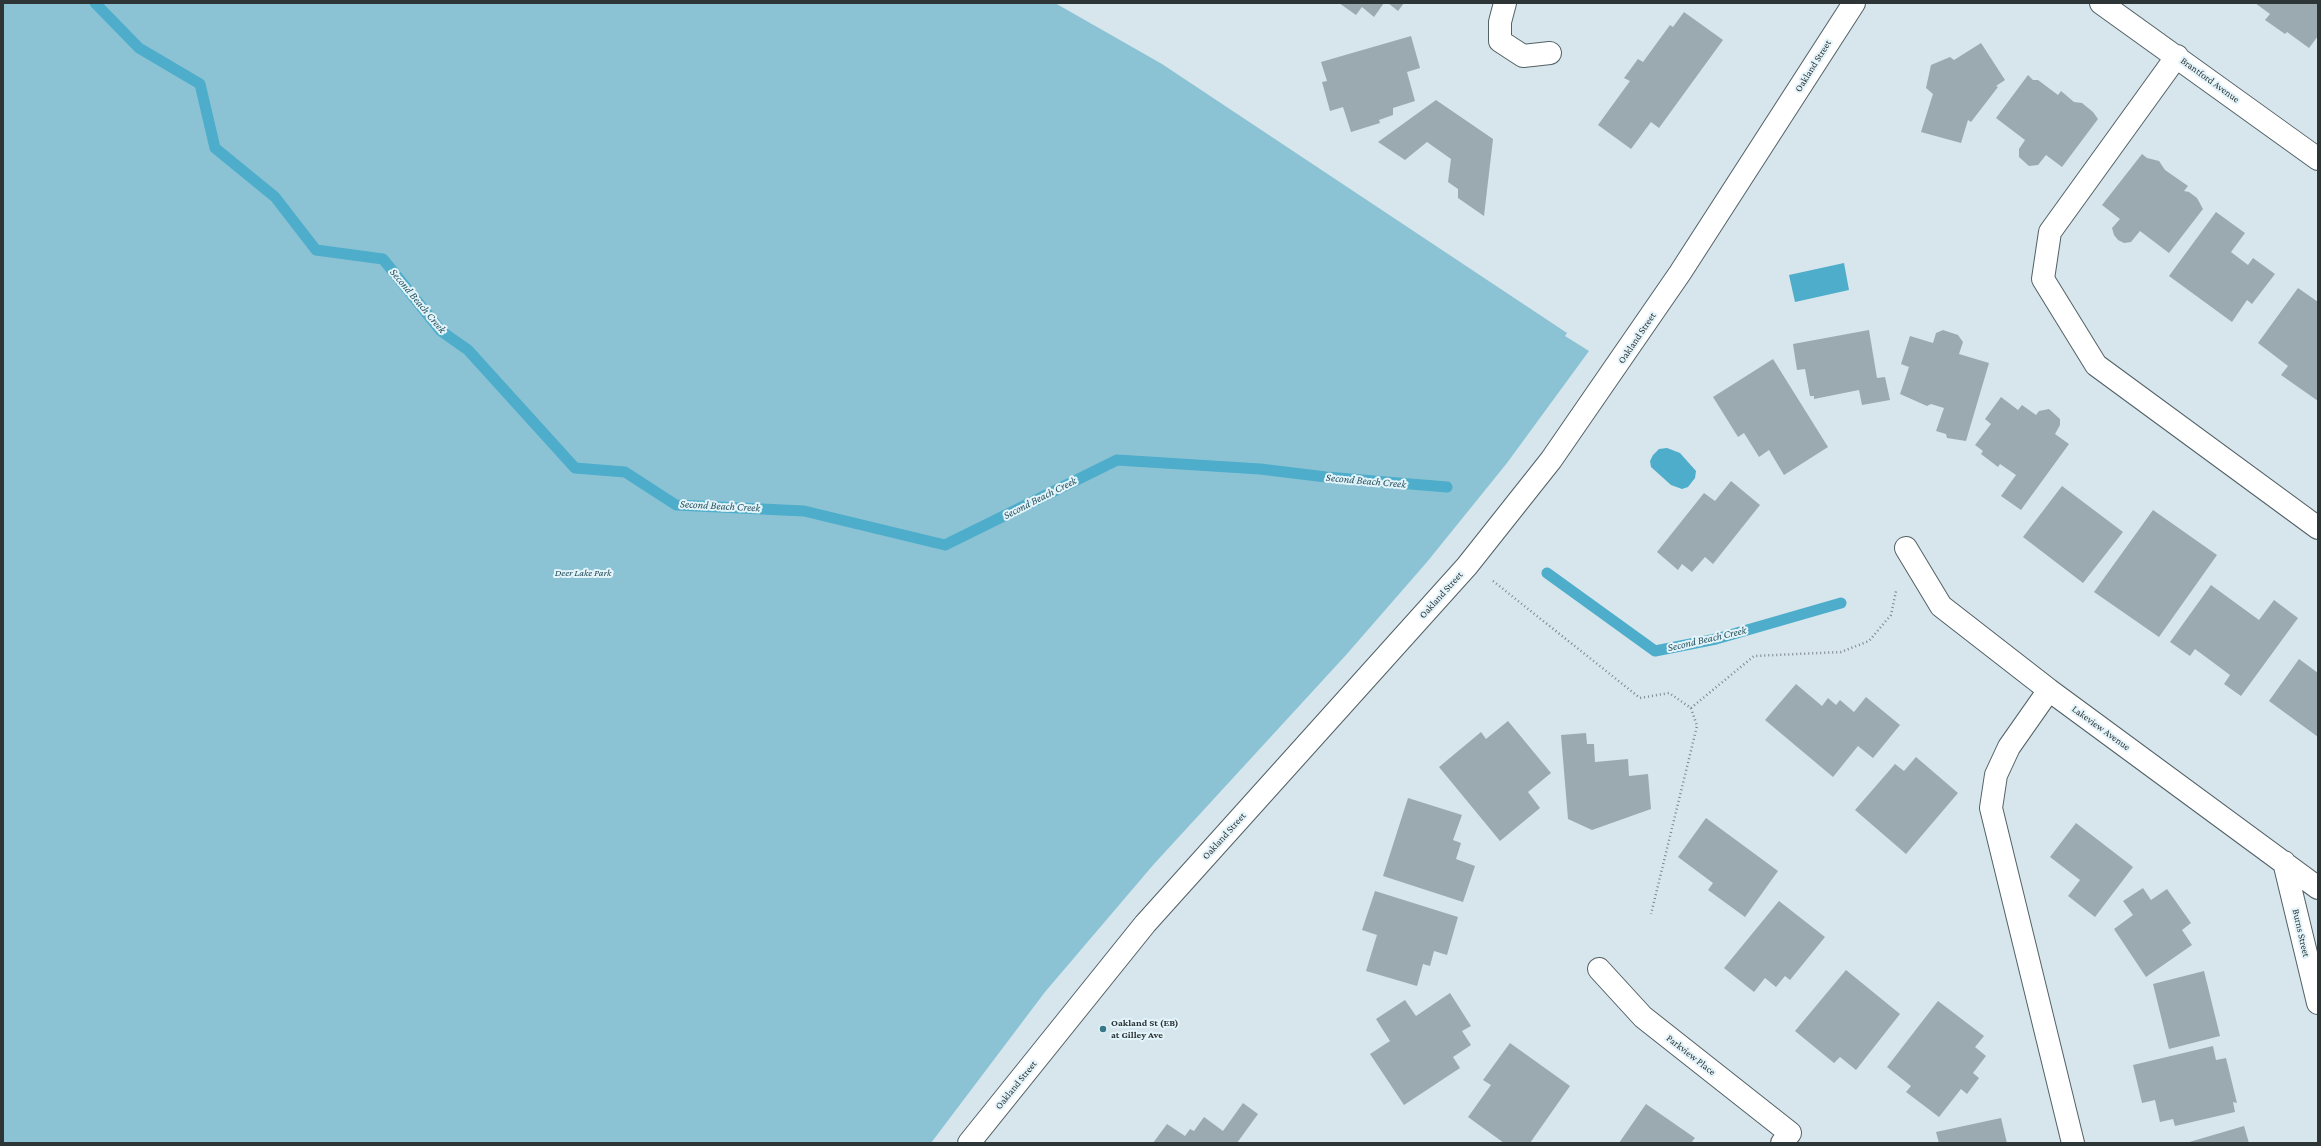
<!DOCTYPE html>
<style>
body{margin:0}
#map{position:relative;width:2321px;height:1146px;overflow:hidden;background:#d6e6ec;font-family:"Crimson Pro",serif}
canvas{display:block}
.frame{position:absolute;inset:0;border:4px solid #2e3537;pointer-events:none}
</style>
<div id="map">
<canvas width="2321" height="1146"></canvas>
<div class="frame"></div>
</div>
<script>
const g = document.querySelector('canvas').getContext('2d');
g.lineJoin = 'round';
function paint(path, color) { g.fillStyle = color; g.fill(path, 'evenodd'); }
const shape = rows => new Path2D(rows.map(r => 'M' + r).join(''));
function trace(path, color, width, dash) { g.strokeStyle = color; g.lineWidth = width; g.lineCap = dash ? 'butt' : 'round'; g.setLineDash(dash || []); g.stroke(path); }
function label(font, color, halo, rows, align = 'center') {
  g.font = font + ' "Crimson Pro",serif'; g.lineWidth = 4; g.setLineDash([]); g.textBaseline = 'middle'; g.strokeStyle = halo; g.fillStyle = color; for (const [text, x, y, turn = 0] of rows) {
    g.save(); g.translate(x, y); g.rotate((+turn || 0) * Math.PI / 180); g.textAlign = isNaN(turn) ? turn : align; if (halo) g.strokeText(text, 0, 0); g.fillText(text, 0, 0); g.restore();
  }
}
paint(shape([
 [3,3,1055,3,1162,64,1567,333,1565,336,1589,351,1507,463,1427,562,1346,655,1154,864,1045,992,931,1143,3,1143]
]), '#8bc3d5');
paint(shape([
 [1844,263,1849,290,1795,302,1789,275],
 [1667,448,1680,453,1696,471,1695,478,1688,487,1682,489,1671,485,1651,467,1650,461,1653,455,1659,449]
]), '#4dadca');
trace(shape([
 [95,3,139,48,200,84,215,148,275,197,316,250,383,259,441,331,468,350,575,468,625,472,676,505,804,511,945,545,1117,460,1260,469,1326,477,1447,487],
 [1547,573,1655,651,1716,639,1841,603]
]), '#4dadca', 11);
paint(shape([
 [1339,3,1384,3,1374,17,1362,7,1356,15],
 [1388,3,1404,3,1398,11],
 [2255,3,2318,3,2318,36,2309,48,2287,32,2285,34,2265,20,2270,14],
 [1684,12,1723,40,1659,128,1651,122,1631,149,1598,125,1630,81,1624,78,1638,59,1643,62,1670,25,1673,27],
 [1411,36,1420,68,1407,72,1415,101,1393,108,1393,115,1379,120,1380,123,1351,132,1343,107,1330,111,1322,82,1327,81,1321,62],
 [1981,43,2005,80,1996,86,1998,87,1971,122,1968,120,1961,143,1921,132,1933,94,1926,88,1931,65,1950,57,1954,60],
 [2028,75,2033,80,2038,80,2058,95,2061,91,2074,102,2082,103,2093,112,2098,119,2062,167,2046,155,2038,165,2029,166,2019,157,2019,149,2025,140,1996,118],
 [1436,100,1493,139,1484,216,1458,198,1458,189,1448,182,1451,159,1427,142,1405,160,1378,142],
 [2142,154,2147,158,2159,161,2165,170,2188,186,2184,191,2189,192,2197,198,2203,209,2169,253,2140,231,2131,242,2124,243,2118,240,2114,235,2112,228,2120,219,2102,205],
 [2216,212,2245,233,2231,252,2248,265,2253,258,2275,274,2252,304,2247,300,2232,322,2169,276],
 [2298,288,2318,302,2318,401,2281,375,2288,366,2258,343],
 [1869,330,1877,378,1885,377,1890,400,1862,405,1859,390,1814,399,1814,396,1810,396,1805,369,1797,370,1793,344],
 [1943,330,1958,335,1963,342,1959,354,1989,363,1966,441,1947,438,1946,434,1936,431,1944,408,1931,404,1927,406,1900,394,1909,367,1901,364,1910,336,1933,343,1936,333],
 [1773,359,1828,447,1784,475,1769,450,1759,457,1744,433,1738,437,1713,397],
 [2001,397,2018,410,2022,405,2036,415,2039,411,2049,409,2060,419,2060,425,2055,434,2069,444,2021,510,2001,496,2016,475,2000,464,1998,467,1981,454,1983,451,1975,445,1991,424,1985,419],
 [1731,481,1760,505,1713,564,1705,557,1692,572,1682,564,1678,570,1657,552,1704,493,1715,501],
 [2062,486,2123,532,2083,583,2023,537],
 [2153,510,2217,555,2159,637,2094,592],
 [2211,585,2259,620,2274,600,2298,618,2241,696,2224,684,2230,675,2195,649,2190,656,2170,642],
 [2299,659,2318,673,2318,737,2269,701],
 [1796,684,1822,706,1828,698,1836,705,1840,700,1854,712,1866,697,1900,725,1873,758,1858,746,1833,777,1765,720],
 [1508,721,1551,773,1528,792,1540,808,1500,841,1439,767,1481,732,1486,739],
 [1586,733,1587,744,1594,744,1595,762,1628,759,1629,776,1648,774,1651,809,1592,830,1568,819,1561,735],
 [1916,757,1958,793,1906,854,1855,810,1895,764,1904,771],
 [1408,798,1462,815,1453,840,1461,843,1456,859,1475,866,1463,902,1383,876],
 [1706,818,1778,871,1745,917,1708,890,1713,883,1678,857],
 [2076,823,2133,867,2095,917,2068,896,2080,880,2050,857],
 [2143,888,2151,900,2167,889,2191,923,2182,930,2192,945,2146,977,2114,929,2133,915,2123,901],
 [1375,891,1458,917,1447,955,1434,951,1430,966,1423,964,1417,986,1366,971,1377,935,1362,930],
 [1779,901,1825,937,1790,980,1785,976,1776,987,1765,978,1754,992,1724,968],
 [1846,970,1900,1014,1856,1070,1840,1057,1834,1063,1795,1031],
 [2204,971,2220,1036,2169,1049,2153,984],
 [1450,993,1471,1026,1462,1031,1471,1045,1453,1057,1460,1068,1404,1105,1370,1054,1390,1041,1376,1019,1405,1000,1416,1016],
 [1938,1001,1984,1036,1975,1047,1986,1056,1973,1073,1979,1078,1967,1094,1961,1089,1939,1117,1906,1092,1911,1086,1887,1067],
 [1510,1043,1570,1086,1530,1143,1504,1143,1468,1117,1491,1085,1483,1080],
 [2213,1046,2216,1060,2226,1058,2237,1103,2233,1102,2235,1112,2175,1126,2173,1119,2160,1122,2155,1100,2142,1103,2133,1065],
 [1243,1103,1258,1114,1237,1143,1153,1143,1167,1124,1185,1136,1190,1129,1194,1131,1204,1117,1223,1131],
 [1646,1104,1695,1138,1691,1143,1619,1143],
 [2001,1118,2007,1143,1939,1143,1936,1132],
 [2244,1126,2249,1143,2186,1143]
]), '#9aaab0');
const minor = shape([
 [1505,3,1500,22,1500,41,1523,56,1550,53],
 [2101,3,2318,159],
 [2177,56,2050,232,2043,279,2096,365,2318,528],
 [1906,548,1941,606,2049,690,2318,888],
 [2049,690,2009,747,1996,775,1991,808,2073,1143],
 [2284,862,2318,1003],
 [1599,969,1643,1017,1790,1133,1782,1143],
 [969,1143,1145,924,1467,566,1551,460,1680,273,1854,3]
]);
trace(minor, '#526166', 24);
trace(shape([
 [1493,581,1640,698,1669,693,1691,708,1697,726,1651,914],
 [1691,708,1754,656,1841,652,1869,641,1891,615,1896,591]
]), '#7c878b', 2.5, [1, 3]);
trace(minor, '#fff', 22);
for (const [x, y, r, color] of [
 [1103,1029,4,"#36778a"]
]) { const dot = new Path2D(); dot.arc(x, y, r, 0, 2 * Math.PI); g.fillStyle = color; g.fill(dot); trace(dot, '#e3f4fa', 1.5); }
label('10px', '#2e3537', '#e3f4fa', [
 ["Oakland Street",1813,66,-58],
 ["Brantford Avenue",2210,80,36],
 ["Oakland Street",1637,338,-56],
 ["Oakland Street",1441,595,-48],
 ["Lakeview Avenue",2101,728,36],
 ["Oakland Street",1224,836,-48],
 ["Burns Street",2301,933,77],
 ["Parkview Place",1691,1055,38],
 ["Oakland Street",1016,1085,-51]
]);
label('italic 10px', '#214b58', '#e3f4fa', [
 ["Deer Lake Park",583,573]
]);
label('bold 10px', '#2e3537', '#e3f4fa', [
 ["Oakland St (EB)",1111,1023],
 ["at Gilley Ave",1111,1035]
], 'left');
label('italic 11px', '#295360', '#e3f4fa', [
 ["Second Beach Creek",418,301,50],
 ["Second Beach Creek",1366,481,5],
 ["Second Beach Creek",1040,498,-27],
 ["Second Beach Creek",720,506,3],
 ["Second Beach Creek",1707,639,-13]
]);
</script>
